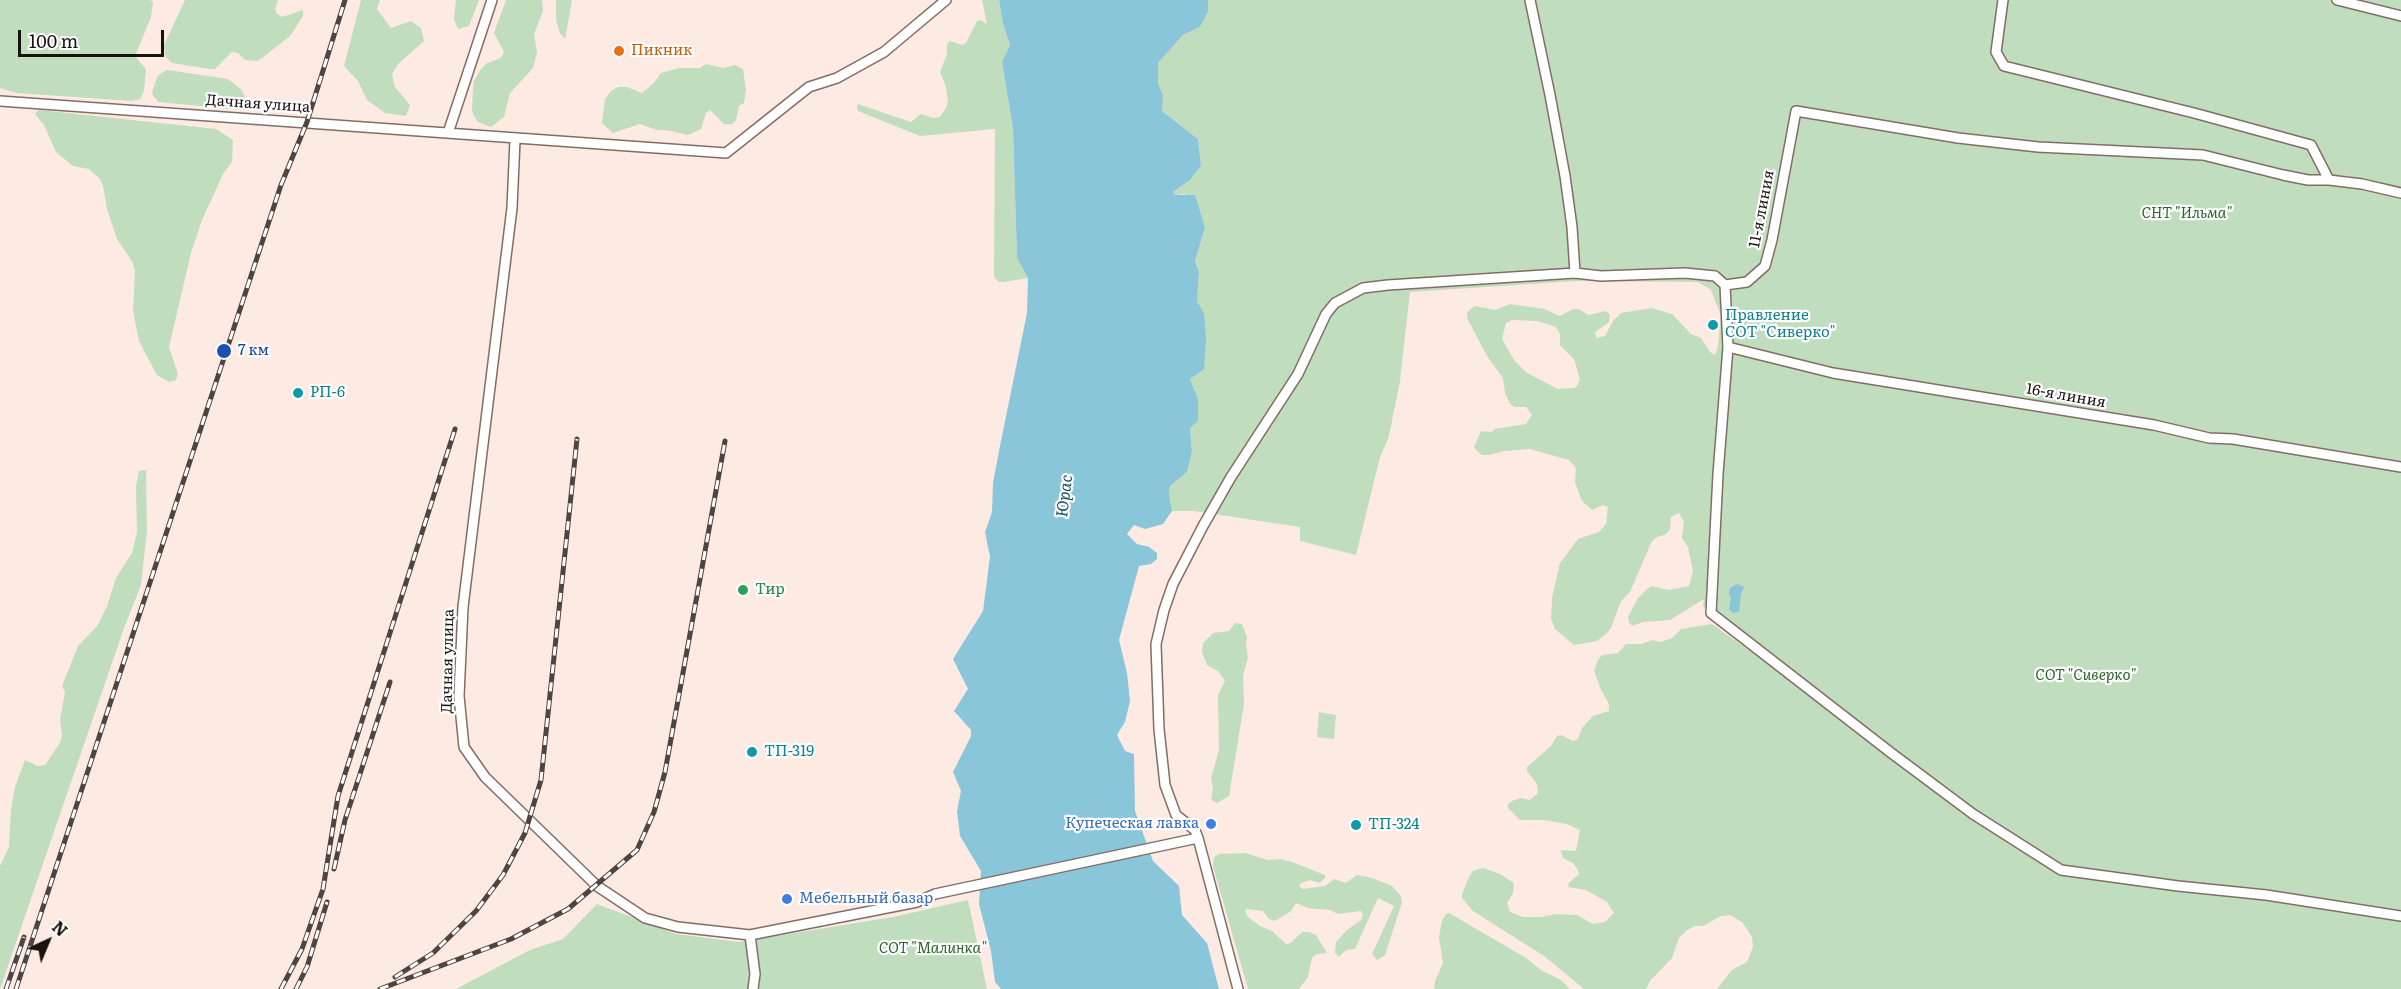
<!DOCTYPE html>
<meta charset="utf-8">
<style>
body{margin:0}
#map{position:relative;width:2401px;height:989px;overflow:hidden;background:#fdeae2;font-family:Literata,serif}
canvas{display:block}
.north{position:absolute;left:18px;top:911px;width:60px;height:60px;-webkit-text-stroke:4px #fff;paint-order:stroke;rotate:44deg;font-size:16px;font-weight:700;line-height:24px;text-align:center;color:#1a120f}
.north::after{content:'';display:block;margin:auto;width:21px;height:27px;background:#1a120f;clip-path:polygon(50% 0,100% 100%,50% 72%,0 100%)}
.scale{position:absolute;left:18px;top:30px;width:146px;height:27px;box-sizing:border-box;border:3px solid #1a120f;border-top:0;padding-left:8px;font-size:18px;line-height:21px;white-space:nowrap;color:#1a120f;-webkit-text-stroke:4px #fff;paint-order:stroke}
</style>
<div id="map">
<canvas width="2401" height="989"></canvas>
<div class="north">N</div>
<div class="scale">100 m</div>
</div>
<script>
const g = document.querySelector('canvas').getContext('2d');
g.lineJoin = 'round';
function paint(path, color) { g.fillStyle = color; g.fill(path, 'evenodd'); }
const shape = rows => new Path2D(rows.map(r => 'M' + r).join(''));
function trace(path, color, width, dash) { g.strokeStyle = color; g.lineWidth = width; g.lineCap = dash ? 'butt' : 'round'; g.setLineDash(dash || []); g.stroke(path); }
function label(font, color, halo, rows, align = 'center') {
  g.font = font + ' Literata,serif'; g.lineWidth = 4.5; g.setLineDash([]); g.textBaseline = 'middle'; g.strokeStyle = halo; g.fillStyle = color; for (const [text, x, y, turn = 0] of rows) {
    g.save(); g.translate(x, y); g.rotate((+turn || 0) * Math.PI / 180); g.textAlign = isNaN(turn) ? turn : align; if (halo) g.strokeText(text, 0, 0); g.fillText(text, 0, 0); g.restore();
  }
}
paint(shape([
 [0,0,150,0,153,2,151,17,135,56,146,69,144,91,140,99,132,101,17,93,0,88],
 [185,0,278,0,275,9,277,14,282,17,303,10,303,16,290,36,262,58,257,61,245,60,238,53,232,52,215,69,210,69,172,63,165,56,164,45],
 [361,0,380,0,377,9,391,28,411,21,421,28,424,41,398,64,392,74,395,87,410,105,406,116,385,113,367,100,358,81,344,66],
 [456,0,479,0,469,26,458,29,454,19],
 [506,0,542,0,543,11,534,34,537,52,533,68,510,93,504,117,491,127,478,122,474,116,472,110,473,88,474,81,481,69,487,63,501,58,504,52,494,33],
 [556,0,572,0,565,39,560,33,556,20],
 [982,0,999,0,1003,24,1010,45,1002,62,1013,129,1017,258,1028,278,1004,282,999,282,994,277,995,129,920,136,858,111,857,107,858,104,861,105,911,122,921,114,933,118,940,117,946,108,948,102,946,87,940,72,947,54,947,44,950,41,962,45,966,43,977,21,981,20,987,24],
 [1208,0,2401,0,2401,989,1717,989,1732,970,1747,962,1753,947,1752,937,1742,922,1730,915,1721,916,1703,926,1695,926,1687,930,1679,938,1672,958,1650,981,1646,989,1584,989,1544,956,1473,911,1462,898,1462,894,1470,875,1473,871,1483,868,1500,874,1514,883,1513,893,1507,903,1510,912,1523,917,1541,917,1556,914,1577,915,1593,924,1605,922,1614,913,1607,902,1586,890,1568,887,1569,883,1579,874,1578,870,1573,863,1563,858,1561,850,1576,851,1580,830,1567,824,1544,820,1520,820,1508,808,1508,804,1512,801,1521,798,1530,800,1538,793,1537,784,1527,771,1527,767,1551,746,1557,736,1561,735,1573,741,1578,739,1582,728,1593,716,1609,711,1609,704,1601,690,1594,671,1598,660,1602,655,1618,653,1626,644,1641,644,1653,640,1661,642,1672,638,1681,629,1712,624,1777,670,1703,606,1704,599,1670,620,1643,622,1632,626,1629,622,1628,617,1638,598,1647,589,1652,586,1669,590,1689,586,1693,571,1688,547,1682,538,1684,522,1679,513,1671,517,1670,529,1666,534,1655,538,1651,543,1630,592,1621,601,1611,628,1607,633,1597,641,1574,645,1555,629,1551,618,1552,598,1560,563,1578,539,1599,532,1606,524,1608,507,1603,505,1592,510,1582,501,1575,482,1576,468,1569,460,1530,449,1505,451,1488,455,1482,455,1477,451,1474,447,1481,431,1491,432,1495,429,1526,424,1532,415,1526,407,1515,407,1510,404,1505,393,1503,378,1487,356,1467,318,1467,312,1475,306,1495,310,1510,304,1544,309,1560,316,1573,309,1579,309,1588,315,1606,311,1610,315,1609,322,1595,332,1596,338,1605,336,1613,321,1621,313,1651,308,1672,314,1691,334,1701,338,1710,352,1715,355,1718,346,1721,315,1711,290,1698,282,1576,281,1410,292,1400,381,1391,426,1388,439,1380,457,1356,555,1300,541,1300,527,1194,511,1172,511,1169,494,1170,486,1187,472,1192,451,1190,428,1198,399,1190,379,1198,288,1199,272,1195,261,1205,228,1185,194,1176,195,1173,192,1190,180,1201,166,1198,139,1162,111,1163,95,1158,83,1158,63,1183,35,1200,27,1208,12],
 [1512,320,1537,321,1556,327,1560,334,1560,345,1574,359,1580,379,1577,386,1574,388,1558,389,1527,373,1514,360,1502,339,1506,323],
 [706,64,723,68,735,65,743,69,746,90,744,103,739,106,736,120,732,124,724,124,710,110,706,113,701,129,688,135,666,130,657,130,640,124,613,133,602,123,605,99,611,91,618,87,627,87,642,93,654,83,661,73,679,68,700,68],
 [167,70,228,79,242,90,249,108,244,110,158,102,152,94,153,89,158,75],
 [39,110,216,129,233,140,232,162,223,174,202,220,191,253,169,347,178,374,176,380,169,382,157,375,139,341,133,311,135,271,133,263,117,239,107,209,103,186,100,179,89,169,73,166,56,152,44,125,35,114],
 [146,470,147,531,141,585,124,628,0,989,0,866,9,847,11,809,15,787,25,760,38,766,45,765,60,743,62,735,60,720,65,692,62,686,78,646,98,625,107,606,116,578,132,553,137,532,136,486,139,471],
 [1235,623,1242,624,1247,637,1246,644,1248,658,1243,675,1244,704,1229,796,1217,803,1211,800,1213,788,1211,778,1219,750,1218,695,1225,681,1218,671,1207,665,1202,652,1203,643,1213,633,1229,631],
 [1319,712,1336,715,1334,739,1317,737],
 [1245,853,1268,860,1280,859,1292,862,1325,875,1325,878,1320,883,1310,880,1301,883,1299,886,1303,889,1325,886,1334,879,1346,883,1357,875,1372,878,1392,886,1401,896,1402,902,1385,955,1377,960,1372,954,1394,906,1378,898,1355,949,1346,950,1339,957,1335,953,1336,942,1347,930,1361,920,1363,915,1361,911,1338,914,1330,910,1308,908,1296,903,1291,911,1275,921,1269,919,1263,911,1247,909,1245,911,1248,917,1260,926,1272,931,1286,944,1291,943,1302,932,1308,932,1316,935,1327,953,1317,954,1312,958,1308,977,1299,989,1248,989,1213,866,1214,857,1219,854],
 [968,900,987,989,456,989,530,950,563,939,597,904,676,934,739,942,893,917],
 [1449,913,1526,958,1541,970,1561,980,1570,989,1434,989,1435,981,1443,963,1439,937,1442,921,1446,914]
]), '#c0ddbe');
paint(shape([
 [999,0,1208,0,1208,12,1200,27,1183,35,1158,63,1158,83,1163,95,1162,111,1198,139,1201,166,1190,180,1173,192,1176,195,1195,195,1205,228,1195,261,1199,272,1197,302,1204,313,1206,339,1204,369,1190,379,1198,399,1198,421,1190,428,1192,451,1187,472,1170,486,1169,494,1172,511,1163,524,1145,529,1134,525,1127,534,1137,544,1149,547,1157,553,1157,559,1151,564,1139,566,1119,640,1127,673,1130,701,1125,722,1117,735,1125,751,1134,754,1135,811,1153,861,1179,886,1182,915,1207,943,1219,989,1001,989,995,982,991,951,979,904,981,871,960,836,957,811,961,791,953,772,971,736,971,730,954,711,968,689,953,659,983,611,990,557,985,532,992,512,993,483,1000,446,1027,313,1028,278,1017,258,1013,129,1002,62,1010,45,1003,24],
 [1737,584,1744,587,1741,594,1739,612,1733,613,1729,609,1731,599,1729,594,1730,588]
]), '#8ac6da');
const street = shape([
 [2003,0,1996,52,2004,66,2194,113,2311,145,2329,180],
 [2337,0,2401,16],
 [0,101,726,153,809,87,837,78,884,52,946,0],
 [448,133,492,0],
 [515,140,512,208,463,607,459,696,464,747,485,777,597,886,645,918,678,927,750,935,917,902,935,894,1198,838],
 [1575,273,1601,276,1685,273,1715,276,1725,285,1728,347,1718,474,1711,613,1890,752,1973,814,2061,870,2178,886,2266,895,2401,916],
 [1725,285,1747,282,1765,266,1772,240,1796,111,1958,138,2038,147,2203,155,2283,175,2308,180,2329,180,2362,184,2401,193],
 [1728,347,1833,373,2154,425,2209,438,2233,439,2401,467],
 [750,935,755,974,753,989],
 [1238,989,1198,838,1195,830,1176,815,1165,785,1159,729,1156,644,1164,610,1173,584,1203,526,1231,477,1298,374,1326,314,1335,303,1363,288,1388,285,1575,273,1572,227,1565,176,1550,95,1530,0]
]);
trace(street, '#826d65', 12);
trace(street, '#fff', 9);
const rail = shape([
 [334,869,345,820,390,682],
 [395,977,433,953,476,911,503,875,525,833,541,780,577,439],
 [6,989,24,937],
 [16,989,281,185,307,122,345,0],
 [281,989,302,949,323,889,338,796,455,429],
 [296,989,307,967,327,902],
 [380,989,511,939,568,909,637,850,654,812,665,772,725,441]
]);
trace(rail, '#4f4440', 5);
trace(rail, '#fff', 3, [9]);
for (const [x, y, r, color] of [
 [619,51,6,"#e8710a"],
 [1713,325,6,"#0f9aa8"],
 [224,351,8,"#1a4fb4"],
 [298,393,6,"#0f9aa8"],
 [743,590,6,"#2e9e5b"],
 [752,752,6,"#0f9aa8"],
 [1211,824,6,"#3f7fe0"],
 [1356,825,6,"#0f9aa8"],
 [787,899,6,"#3f7fe0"]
]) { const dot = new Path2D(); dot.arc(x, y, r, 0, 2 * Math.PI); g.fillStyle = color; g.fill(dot); trace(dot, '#fff', 2); }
label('15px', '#c56008', '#fff', [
 ["Пикник",631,51]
], 'left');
label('15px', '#1a120f', '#fff', [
 ["Дачная улица",258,104,4],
 ["11-я линия",1762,209,-79],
 ["16-я линия",2066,396,10],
 ["Дачная улица",448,661,-89]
]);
label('italic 15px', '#2f622f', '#fff', [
 ["СНТ \"Ильма\"",2187,214],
 ["СОТ \"Сиверко\"",2086,676],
 ["СОТ \"Малинка\"",933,949]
]);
label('15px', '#0d838f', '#fff', [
 ["Правление",1725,316],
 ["СОТ \"Сиверко\"",1725,333],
 ["РП-6",310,393],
 ["ТП-319",764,752],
 ["ТП-324",1368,825]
], 'left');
label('15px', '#164399', '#fff', [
 ["7 км",238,351]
], 'left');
label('15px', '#27864d', '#fff', [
 ["Тир",755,590]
], 'left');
label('15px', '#366cbe', '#fff', [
 ["Купеческая лавка",1199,824],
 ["Мебельный базар",799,899,"left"]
], 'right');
label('italic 16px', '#1b4d5c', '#fff', [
 ["Юрас",1065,496,-83]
]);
</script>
